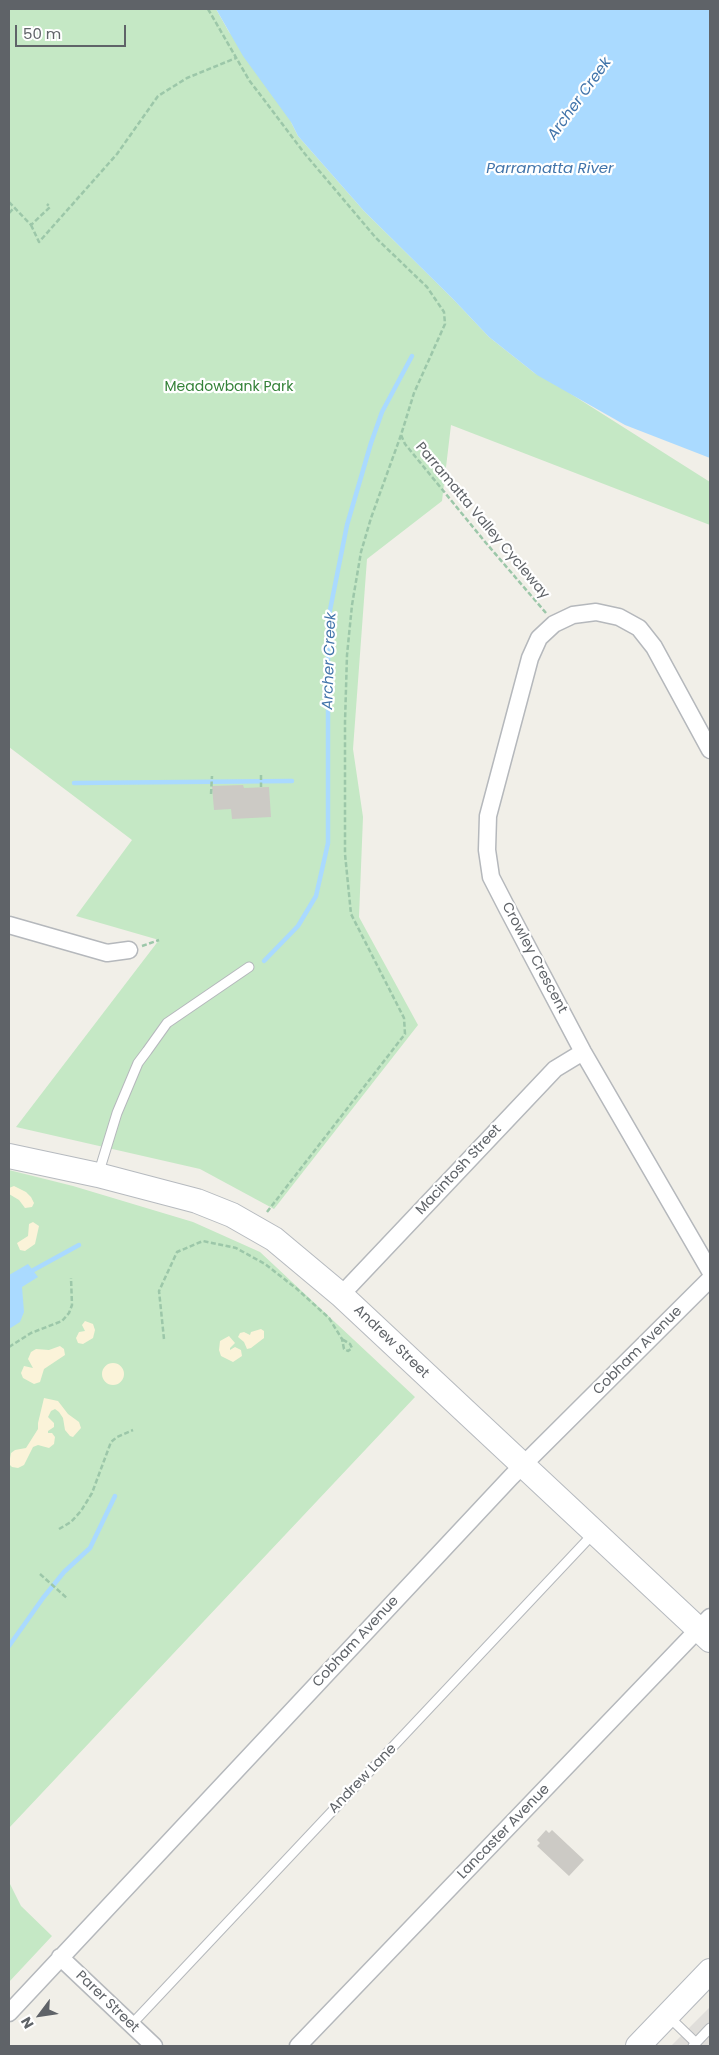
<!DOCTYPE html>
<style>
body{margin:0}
#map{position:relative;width:719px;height:2055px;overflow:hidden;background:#f1efe8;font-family:Poppins,sans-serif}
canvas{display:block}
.frame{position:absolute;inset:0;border:10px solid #5f6368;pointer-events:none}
.north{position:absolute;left:15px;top:1990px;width:50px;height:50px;-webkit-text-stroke:4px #fff;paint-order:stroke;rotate:239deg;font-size:14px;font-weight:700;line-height:20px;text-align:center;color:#5f6368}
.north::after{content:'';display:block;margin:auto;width:18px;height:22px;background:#5f6368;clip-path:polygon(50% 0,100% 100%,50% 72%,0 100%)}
.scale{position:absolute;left:15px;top:25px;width:111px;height:22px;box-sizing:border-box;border:2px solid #5f6368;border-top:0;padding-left:6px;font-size:15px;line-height:18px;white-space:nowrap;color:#5f6368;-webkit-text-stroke:4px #fff;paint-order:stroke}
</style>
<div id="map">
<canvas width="719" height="2055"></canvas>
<div class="frame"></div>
<div class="north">N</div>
<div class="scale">50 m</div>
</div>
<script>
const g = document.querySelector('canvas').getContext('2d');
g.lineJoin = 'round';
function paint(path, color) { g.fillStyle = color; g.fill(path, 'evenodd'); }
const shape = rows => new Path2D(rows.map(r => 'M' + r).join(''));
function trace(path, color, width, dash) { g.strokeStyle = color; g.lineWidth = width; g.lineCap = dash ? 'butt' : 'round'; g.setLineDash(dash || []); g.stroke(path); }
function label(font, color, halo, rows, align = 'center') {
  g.font = font + ' Poppins,sans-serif'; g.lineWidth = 4.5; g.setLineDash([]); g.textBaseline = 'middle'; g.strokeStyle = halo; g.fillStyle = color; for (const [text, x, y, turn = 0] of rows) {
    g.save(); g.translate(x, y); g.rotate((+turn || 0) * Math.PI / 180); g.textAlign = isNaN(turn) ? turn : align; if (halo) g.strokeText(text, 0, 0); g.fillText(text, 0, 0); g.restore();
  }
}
paint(shape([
 [710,2007,710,2046,671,2046]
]), '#e0deda');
paint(shape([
 [9,9,216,9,229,32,571,394,710,482,710,525,451,425,442,501,367,559,353,749,363,817,359,917,418,1025,274,1209,200,1169,16,1127,159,940,76,916,132,840,9,747],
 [291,122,537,375,489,337,453,299,364,211,298,136],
 [9,1170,73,1186,193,1222,260,1252,415,1397,9,1828],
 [9,1882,21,1906,52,1936,9,1982]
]), '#c5e8c5');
paint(shape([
 [14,1186,26,1192,31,1197,34,1203,32,1207,25,1208,19,1200,9,1194,9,1188],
 [33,1222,39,1226,35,1244,25,1251,20,1250,17,1243,28,1236,29,1224],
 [85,1321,93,1324,95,1330,93,1338,83,1344,78,1343,76,1338,79,1332,85,1331,82,1325],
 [261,1329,264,1331,264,1338,251,1348,247,1349,244,1342,238,1337,240,1333,244,1332,250,1335,251,1332],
 [229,1336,235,1343,230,1348,230,1350,235,1347,241,1350,242,1356,233,1362,221,1356,219,1350,220,1341],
 [60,1346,64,1349,65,1355,44,1369,40,1382,34,1384,23,1378,21,1373,24,1366,33,1368,28,1359,31,1352,36,1349,49,1350],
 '102 1374a11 11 0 1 1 22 0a11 11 0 1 1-22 0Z',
 [44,1398,58,1401,68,1414,79,1422,81,1428,73,1437,70,1436,65,1430,63,1418,59,1412,55,1409,51,1411,48,1417,54,1423,54,1427,48,1431,48,1433,52,1433,55,1437,54,1444,49,1448,38,1445,33,1447,24,1465,18,1468,12,1467,9,1464,11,1453,15,1450,26,1448,38,1429,38,1423]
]), '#fbf3d9');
paint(shape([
 [216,9,710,9,710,458,625,425,537,375,489,337,453,299,364,211,298,136,291,122,243,56],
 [28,1264,38,1277,22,1287,24,1312,20,1322,9,1329,9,1275]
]), '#aadaff');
trace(shape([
 [74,783,292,781],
 [264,961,298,926,316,896,328,843,328,620,347,525,371,443,382,412,412,356],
 [28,1273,79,1245],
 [9,1646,43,1598,64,1572,90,1548,115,1496]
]), '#aadaff', 4.5);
paint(shape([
 [243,785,244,788,269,787,271,817,232,819,231,809,214,810,212,786],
 [546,1830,549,1833,552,1830,584,1860,569,1876,537,1846,540,1843,537,1840]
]), '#cccac5');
const lane = shape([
 [98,1175,117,1113,138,1063,147,1051,167,1023,249,967],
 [667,2015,696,2043],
 [131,2025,593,1534],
 [693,2046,710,2028]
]);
const street = shape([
 [710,750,654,647,639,628,619,617,596,612,573,615,554,624,539,638,530,658,488,816,487,850,491,877,508,910,583,1052,710,1271],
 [9,925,107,953,129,950],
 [341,1295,555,1069,583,1052],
 [60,1957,154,2046],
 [9,2013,511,1477,710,1279],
 [298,2046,710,1617]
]);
const secondary = shape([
 [9,1156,98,1175,197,1201,232,1215,274,1239,341,1295,710,1640],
 [638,2046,710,1971]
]);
trace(lane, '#b5b8bc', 11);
trace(street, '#b5b8bc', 19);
trace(secondary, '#b6babf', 26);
trace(shape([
 [208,9,249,80,305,154,376,238,427,287,444,312,445,324,414,393,401,435,405,444,486,543,546,613],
 [9,202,31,225,50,207,47,204],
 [9,213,14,208],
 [31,225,39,242,117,154,158,96,187,78,236,58],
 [261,775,261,787],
 [211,794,212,776],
 [142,946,159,940],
 [267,1212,405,1034,404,1018,351,914,345,854,345,722,347,655,352,605,361,552,371,518,401,435],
 [164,1339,159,1291,177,1252,203,1241,236,1248,265,1264,297,1289,329,1318,342,1339,344,1349,348,1351,352,1348,350,1344,342,1339],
 [9,1347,31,1333,62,1321,69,1313,72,1305,71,1278],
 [59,1529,71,1522,81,1511,92,1493,111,1442,117,1437,133,1430],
 [40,1574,68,1599]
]), '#9cc7a9', 2.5, [5, 2.5]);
trace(lane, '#fff', 9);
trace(street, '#fff', 16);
trace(secondary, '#fff', 24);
label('14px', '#348238', '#fff', [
 ["Meadowbank Park",229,387]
]);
label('14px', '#5f6368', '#fff', [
 ["Parramatta Valley Cycleway",482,521,50],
 ["Crowley Crescent",534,958,62],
 ["Macintosh Street",459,1170,-47],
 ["Andrew Street",391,1342,44],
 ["Cobham Avenue",638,1351,-45],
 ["Cobham Avenue",356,1642,-47],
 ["Andrew Lane",363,1779,-46],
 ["Lancaster Avenue",504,1832,-46],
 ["Parer Street",107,2002,44]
]);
label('italic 15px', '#4174aa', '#fff', [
 ["Archer Creek",580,99,-54],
 ["Parramatta River",550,169],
 ["Archer Creek",330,661,-88]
]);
</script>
